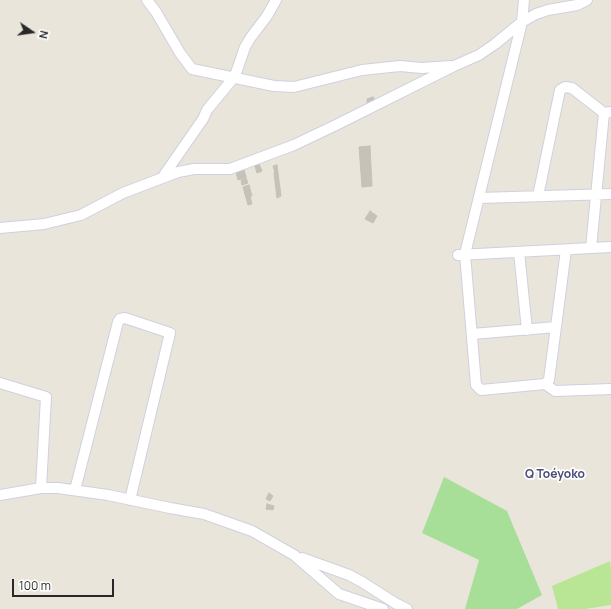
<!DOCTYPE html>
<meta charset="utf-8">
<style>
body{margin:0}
#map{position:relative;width:611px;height:609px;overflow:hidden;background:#eae5da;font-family:Manrope,sans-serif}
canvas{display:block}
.north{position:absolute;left:12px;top:12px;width:40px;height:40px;-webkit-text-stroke:3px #fff;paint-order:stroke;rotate:103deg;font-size:11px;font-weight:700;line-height:16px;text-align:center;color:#282828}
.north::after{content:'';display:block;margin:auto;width:14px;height:18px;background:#282828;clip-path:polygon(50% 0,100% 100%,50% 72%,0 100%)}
.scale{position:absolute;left:12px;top:579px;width:102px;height:18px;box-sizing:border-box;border:2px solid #282828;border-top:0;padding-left:5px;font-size:12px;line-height:14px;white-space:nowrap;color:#282828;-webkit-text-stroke:3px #fff;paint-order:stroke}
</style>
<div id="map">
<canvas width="611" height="609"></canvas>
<div class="north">N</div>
<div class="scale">100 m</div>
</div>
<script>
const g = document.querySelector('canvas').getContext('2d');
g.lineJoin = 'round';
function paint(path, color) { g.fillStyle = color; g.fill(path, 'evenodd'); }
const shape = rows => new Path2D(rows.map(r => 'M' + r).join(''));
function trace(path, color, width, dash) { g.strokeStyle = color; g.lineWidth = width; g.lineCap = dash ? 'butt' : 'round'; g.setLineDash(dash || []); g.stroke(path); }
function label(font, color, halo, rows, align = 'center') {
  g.font = font + ' Manrope,sans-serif'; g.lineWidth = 3.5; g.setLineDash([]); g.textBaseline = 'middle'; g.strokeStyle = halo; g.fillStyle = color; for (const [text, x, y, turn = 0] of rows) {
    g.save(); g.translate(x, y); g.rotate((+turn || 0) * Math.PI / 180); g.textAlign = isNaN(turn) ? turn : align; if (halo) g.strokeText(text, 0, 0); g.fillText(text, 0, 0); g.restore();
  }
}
paint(shape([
 [444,477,507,511,542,595,517,609,465,609,479,560,422,533]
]), '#a7df98');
paint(shape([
 [610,561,611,568,611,605,585,609,558,609,552,586]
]), '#b8e694');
const building = shape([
 [373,97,375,101,367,104,367,99,373,97],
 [370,146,372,186,362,187,359,147,370,146],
 [256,162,257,165,259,164,262,171,257,173,254,163,256,162],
 [277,165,281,196,277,198,274,173,275,173,273,166,277,165],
 [244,170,246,177,238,180,236,172,244,170],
 [246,178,248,183,242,185,241,180,246,178],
 [249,185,252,196,250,196,252,204,248,205,243,187,249,185],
 [370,211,377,216,373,223,365,219,370,211],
 [269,493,273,496,270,501,266,499,269,493],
 [267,504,274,506,273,510,266,509,267,504]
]);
paint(building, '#c5c2ba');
trace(building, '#c5c1b4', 1);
const minor = shape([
 [147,0,156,12,180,53,192,69,274,86,294,87,362,70,400,66,422,68,450,66],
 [524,0,522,22,465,254,476,385,481,390,545,384,549,380,566,250],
 [162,178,203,119,207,110,231,81,236,73,245,47,251,37,267,16,276,0],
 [538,196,560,90,565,87,572,88,604,113,611,112],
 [479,198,611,194],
 [0,228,44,224,81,215,123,193,178,172,194,169,230,169,294,145,336,125,454,66,479,55,495,44,522,22,536,14,548,10,577,5,587,0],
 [591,248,604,113],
 [519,252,527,330],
 [458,255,611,247],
 [472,334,556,327],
 [0,383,46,397,41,488],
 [545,384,555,391,611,389],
 [75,490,118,322,120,319,125,318,170,333,130,500],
 [0,495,41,488,58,488,108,495,170,508,204,514,252,531,294,555,339,594,383,609],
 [302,558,349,575,362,582,395,603,407,609]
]);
trace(minor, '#cfd0e1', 12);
trace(minor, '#fff', 10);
label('bold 12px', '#4a4c77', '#fff', [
 ["Q Toéyoko",555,475]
]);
</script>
